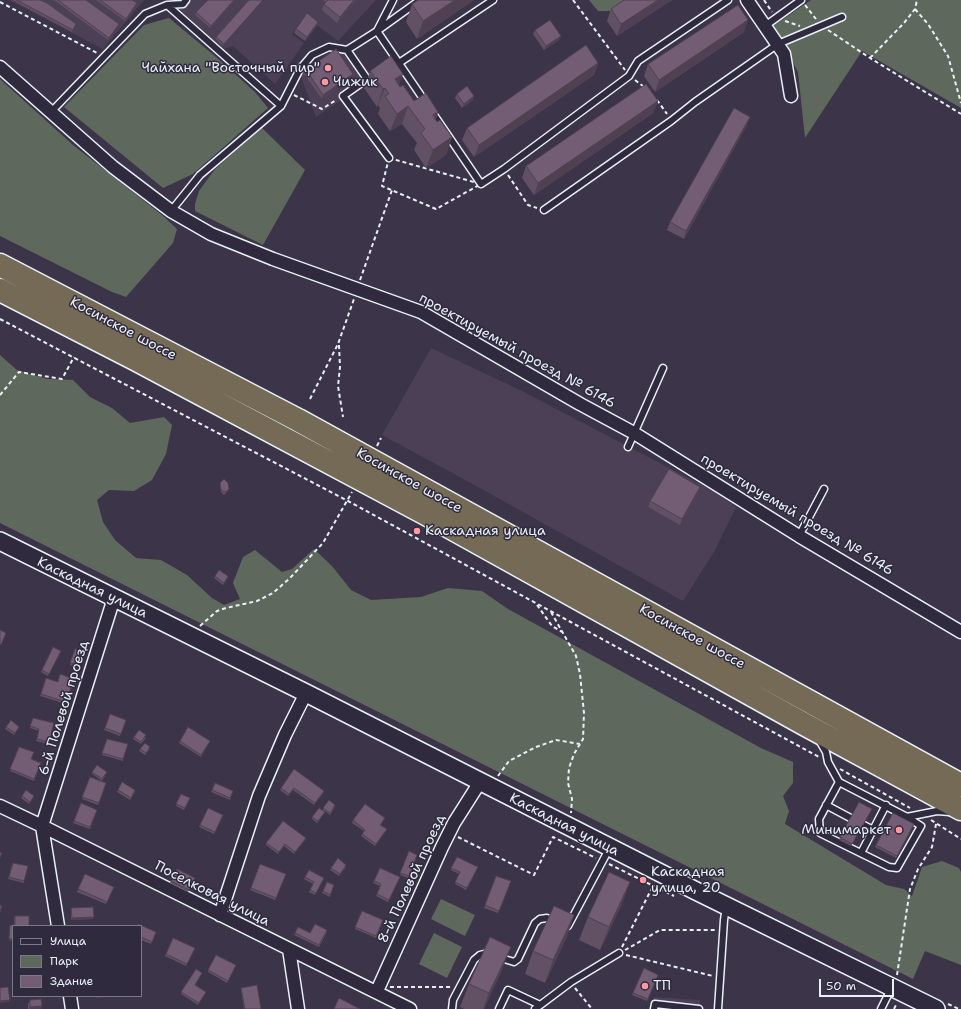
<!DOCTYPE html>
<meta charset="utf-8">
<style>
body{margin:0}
#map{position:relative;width:961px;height:1009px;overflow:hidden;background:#3c3448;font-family:"Shantell Sans",sans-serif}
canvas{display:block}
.legend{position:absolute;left:12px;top:925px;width:130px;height:72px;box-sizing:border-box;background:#2f2a3d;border:1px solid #797a88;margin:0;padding:5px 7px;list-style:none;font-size:12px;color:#e8f1f8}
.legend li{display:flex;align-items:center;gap:8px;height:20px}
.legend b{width:20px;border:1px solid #797a88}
.scale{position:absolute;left:819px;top:979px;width:75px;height:18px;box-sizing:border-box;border:2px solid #e8f1f8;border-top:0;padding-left:5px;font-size:12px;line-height:14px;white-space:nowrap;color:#e8f1f8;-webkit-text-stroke:3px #2f2a3d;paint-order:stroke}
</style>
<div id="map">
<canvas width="961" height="1009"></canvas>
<ul class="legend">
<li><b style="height:5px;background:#2f2a3d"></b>Улица</li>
<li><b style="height:11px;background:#5f685c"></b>Парк</li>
<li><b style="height:11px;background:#725d75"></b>Здание</li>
</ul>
<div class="scale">50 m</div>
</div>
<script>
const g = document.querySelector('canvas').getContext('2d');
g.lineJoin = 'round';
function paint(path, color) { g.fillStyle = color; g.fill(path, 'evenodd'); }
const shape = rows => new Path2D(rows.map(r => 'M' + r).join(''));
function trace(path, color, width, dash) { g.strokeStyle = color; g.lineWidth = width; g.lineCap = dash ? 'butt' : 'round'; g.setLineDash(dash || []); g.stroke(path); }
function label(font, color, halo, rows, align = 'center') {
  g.font = font + ' "Shantell Sans",sans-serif'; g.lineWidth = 3; g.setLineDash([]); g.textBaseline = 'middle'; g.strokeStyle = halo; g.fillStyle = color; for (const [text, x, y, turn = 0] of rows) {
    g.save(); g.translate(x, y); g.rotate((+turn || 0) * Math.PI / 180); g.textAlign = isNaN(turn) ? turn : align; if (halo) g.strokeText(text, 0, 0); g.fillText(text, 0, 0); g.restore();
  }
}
paint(shape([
 [9,0,144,0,103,49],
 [168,0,376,0,338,41,305,16,292,34,304,43,275,84,233,46,224,49],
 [348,43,373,78,316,117,300,74],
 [431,348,524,392,715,492,736,507,714,552,683,601,469,482,382,435],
 [654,997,700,1000,700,1009,651,1009]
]), '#4c4056');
paint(shape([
 [589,0,630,0,613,11,598,11],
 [811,0,961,0,961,108,862,51,805,138,798,72,773,26],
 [169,18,216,57,255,92,268,108,193,174,163,188,64,107,144,25],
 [0,79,73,145,162,215,177,229,173,243,126,297,112,292,0,236],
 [262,128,305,170,263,245,195,211,195,204,199,191,215,169],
 [0,355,17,370,47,379,73,380,90,397,112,408,130,423,164,417,172,425,166,454,152,480,134,491,109,490,97,500,103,522,115,540,136,558,161,560,187,575,212,598,224,605,240,599,233,583,243,557,255,550,282,572,292,569,314,549,332,566,351,590,371,600,421,597,448,588,482,591,508,609,761,748,793,762,793,783,783,796,789,811,785,824,886,885,904,889,912,896,922,867,942,861,959,868,961,872,961,965,925,951,913,979,0,523],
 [441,899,475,915,465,936,431,919],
 [434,933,462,947,447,978,419,964]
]), '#5f685c');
const lane = shape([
 [420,0,377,31,426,103],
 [167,5,183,4,186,0],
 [765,26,801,0],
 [347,50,367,79,343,96,389,158],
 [399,63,493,0],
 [51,112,145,14,167,5,281,106],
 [432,112,481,184,504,169,629,76,638,61,728,0],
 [544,210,671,121,695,102,778,44,842,17],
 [171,211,200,175,281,106,300,69,312,55,329,47,347,50,377,31,393,0],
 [628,447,663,368],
 [799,536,824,489],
 [819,740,826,752,828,762,839,782,907,817,937,811,950,812],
 [839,782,819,819,820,833,889,867,897,868,921,826,907,817],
 [826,805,873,830],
 [861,853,886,805],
 [568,926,609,849],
 [498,957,514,962,518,959,535,923,540,919,547,918,554,922],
 [452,1009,453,1000,474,960,480,955,488,953,490,954],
 [499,1009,508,990,540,1005],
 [535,1009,571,982,619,953],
 [654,1009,655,1004,699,1009],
 [718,1009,724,920,726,907],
 [881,1009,891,989]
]);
const street = shape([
 [747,0,784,54,791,96],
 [0,67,113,167,171,211,211,234,273,259,421,312,580,404,634,433,799,536,961,632],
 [0,806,42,826,410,1009],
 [220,915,259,796,285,735,306,693],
 [58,926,42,826,114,598],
 [289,949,298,1009],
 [377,991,442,847,454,823,480,782],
 [70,996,72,1009]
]);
const secondary = shape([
 [0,541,306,693,696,891,936,1009]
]);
const highway = shape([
 [0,265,298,420,961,785],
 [0,290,135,359,426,514,804,724,961,809]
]);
trace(lane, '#e8f1f8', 9);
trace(street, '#e8f1f8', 15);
trace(secondary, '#e8f1f8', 20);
trace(highway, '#e8f1f8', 25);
trace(shape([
 [573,0,625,70],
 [764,0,772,12],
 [0,2,97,53],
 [805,5,816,19],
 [915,9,928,24,948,56,961,103],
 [785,21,800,26],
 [828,30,870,58,961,114],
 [870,58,904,23,915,9,917,0],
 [635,80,644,87],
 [294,95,322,109,336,100],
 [657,100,667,114],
 [389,158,481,184,436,209,382,186,389,158],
 [508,175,528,205,537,208],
 [360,280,392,190],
 [0,319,348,501,819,757],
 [339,345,340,367,338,386,343,417],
 [0,395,19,372,62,379,74,357],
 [310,399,338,344,354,299],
 [377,446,381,438],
 [537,605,552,626,562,632],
 [551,612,576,656,580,674,584,713,583,739,574,754,569,768,568,783,572,799,571,813],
 [200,626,217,611,226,608,257,601,273,593,290,578,323,543,352,492],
 [840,769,910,808],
 [498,776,509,761,536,747,556,740,580,744],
 [931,820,961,839],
 [458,837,534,875,553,837,596,858],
 [609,864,674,896],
 [622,947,653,886],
 [625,950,660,930,716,930],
 [626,955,713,976],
 [897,975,910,889,918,869,932,847,936,824],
 [390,987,451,987],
 [575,988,592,1009],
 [948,1004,959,1009],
 [894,1009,897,1003]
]), '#e8f1f8', 2, [4, 3]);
trace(lane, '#2f2a3d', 6);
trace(street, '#2f2a3d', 12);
trace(secondary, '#2f2a3d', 17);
trace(highway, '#756a55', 22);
paint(shape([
 [12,0,40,0,76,24,72,32],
 [54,0,86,0,118,26,108,40],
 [96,0,132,0,137,3,136,6,125,21],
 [235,0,210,28,195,15,196,12],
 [249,0,223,46,216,39,216,37],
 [323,0,357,0,337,23,322,10,324,4,326,2],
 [418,0,474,0,417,39,406,22,412,4],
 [624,0,672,0,617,36,607,21,611,9],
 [318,22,317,26,305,41,294,33,296,29],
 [535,30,559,40,544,50,533,34],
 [744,32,655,92,644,76,648,64],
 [598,63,594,75,474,157,462,140,467,128],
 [306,70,353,74,352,78,322,99,304,74],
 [370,71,399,86,414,101,438,112,436,119,437,122,452,137,446,155,426,168,414,150,417,143,402,124,390,131,378,114,380,108,378,105,377,107,364,88],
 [457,94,473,100,462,108,455,98],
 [658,101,653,113,534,195,522,178,526,166],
 [747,125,684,239,667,230,670,222],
 [220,483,229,489,228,491,224,495,221,492,220,485],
 [700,487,698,493,680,525,648,507,650,501],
 [215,576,228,578,223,585,214,578],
 [75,649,83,652,78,667,70,665],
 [61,651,48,676,41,672,42,670],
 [46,678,58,682,74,679,66,704,40,696],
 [110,714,126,720,120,736,104,730],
 [33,718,54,723,48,744,36,741,39,731,30,728],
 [6,727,19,727,14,735,5,729],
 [134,737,146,738,141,744,133,739],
 [107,739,123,759,123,761,102,755],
 [180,741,210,741,201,757,179,743],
 [19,747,31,759,41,763,34,781,10,771],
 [140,749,150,749,145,755,139,751],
 [294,769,324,791,323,793,314,805,293,790,288,796,280,790,281,788],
 [92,772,107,772,102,781,92,774],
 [90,777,106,783,98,805,82,799],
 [215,783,233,791,230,800,211,792],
 [118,790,135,792,130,800,117,792],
 [181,794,190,798,184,810,176,806],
 [22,796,34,796,29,804,21,798],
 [81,803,97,810,90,829,73,823],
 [335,807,330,815,325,811,324,814,317,823,312,819,312,817,323,810,323,808],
 [208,808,223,815,214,834,199,827],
 [871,811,851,846,839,840,840,837],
 [385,818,381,825,387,829,386,831,375,846,361,836,364,831,352,823,353,820],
 [913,826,896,858,875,847,876,845],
 [306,838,305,840,294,854,284,846,278,854,266,845,266,843],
 [409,851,417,855,408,878,400,875],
 [260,864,286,874,275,900,250,890],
 [12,865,24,881,24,883,8,879],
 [346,867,339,876,330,870,331,868],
 [380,868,400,877,388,902,376,896,380,886,373,883],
 [451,868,477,869,466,890,455,884,459,874,451,870],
 [85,874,114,887,106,904,77,892],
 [496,876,511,881,498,913,484,908],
 [305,877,324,878,315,895,309,892,313,884,304,879],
 [195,878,188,892,170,883,171,881],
 [327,882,334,885,330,897,322,893],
 [630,882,621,906,600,950,579,940,588,917],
 [71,908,94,917,93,919,71,920],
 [362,911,383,920,376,938,355,929],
 [574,915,566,939,545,983,525,974,533,951],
 [15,916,29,926,13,941,9,941,9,928,10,925,14,926,14,918],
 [141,926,156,932,151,944,141,940],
 [298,927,310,933,327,932,319,947,294,935],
 [173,938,195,948,186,966,165,956],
 [235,967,227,983,208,972,208,970],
 [644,968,658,975,647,1001,632,995],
 [502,970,484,1009,464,1009,460,1007,469,984],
 [202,973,195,985,205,994,198,1005,181,994,181,992],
 [241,988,261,1009,244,1009,241,990],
 [30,1000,42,1006,41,1009,28,1009,28,1004]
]), '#625065');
paint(shape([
 [234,0,235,0,210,28,211,26],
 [263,0,264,0,223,46,224,44],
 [354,0,357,0,337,23,340,17],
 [455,0,474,0,417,39,423,21],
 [658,0,672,0,617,36,621,24],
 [137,3,136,6,125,21,126,19],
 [748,20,744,32,655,92,659,80],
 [318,22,317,26,305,41,307,37],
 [119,24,118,26,108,40,109,38],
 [561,36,559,40,544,50,546,46],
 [598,63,594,75,474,157,479,145],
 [353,74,352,78,322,99,323,95],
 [403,74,397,91,395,79],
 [385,88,378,105,377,107,383,89],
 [474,96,473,100,462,108,464,104],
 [658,101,653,113,534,195,538,183],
 [408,106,402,124,390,131,397,114],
 [438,112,432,129,433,115],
 [750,117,747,125,684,239,686,231],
 [452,137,446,155,426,168,433,150],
 [700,487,698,493,680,525,682,519],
 [387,829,386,831,375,846,376,844],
 [306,838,305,840,294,854,295,852],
 [630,882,621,906,600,950,609,927],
 [574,915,566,939,545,983,553,960],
 [94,917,93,919,71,920,72,918],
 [9,939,13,939,13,941,9,941],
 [511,947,502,970,484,1009,483,1009,489,993],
 [97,996,112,996,96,998],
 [10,1000,9,1002,0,1003,0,1001],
 [42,1006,41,1009,29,1009,30,1007]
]), '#504152');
const building = shape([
 [17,0,40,0,47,3,76,24,73,30,17,0],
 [58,0,86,0,119,24,109,38,58,0],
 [100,0,132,0,137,3,126,19,100,0],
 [208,0,234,0,211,26,196,12,208,0],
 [249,0,263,0,224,44,216,37,249,0],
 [328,0,354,0,340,17,324,4,328,0],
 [418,0,455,0,423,21,412,4,418,0],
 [624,0,658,0,621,24,611,9,624,0],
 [738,5,748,20,659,80,648,64,738,5],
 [307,13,318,22,307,37,296,29,307,13],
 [550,20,561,36,546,46,535,30,550,20],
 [586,45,598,63,479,145,467,128,586,45],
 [336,49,353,74,323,95,306,70,336,49],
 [391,56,403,74,395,79,400,87,403,85,414,101,426,93,438,112,433,115,437,122,440,120,452,137,433,150,421,133,425,129,408,106,397,114,385,96,389,94,385,88,383,89,370,71,391,56],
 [646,84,658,101,538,183,526,166,646,84],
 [467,86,474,96,464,104,457,94,467,86],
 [734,108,750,117,686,231,670,222,734,108],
 [669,469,700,487,682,519,650,501,669,469],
 [224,479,228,483,229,489,225,492,221,490,220,483,224,479],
 [219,570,228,576,224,583,215,576,219,570],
 [0,630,6,633,1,645,0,644,0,630],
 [53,647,61,651,49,674,42,670,53,647],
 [75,649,83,652,79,665,70,663,75,649],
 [60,674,74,679,66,702,41,694,46,678,58,682,60,674],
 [110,714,126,720,121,734,105,728,110,714],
 [33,718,54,723,49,742,37,739,39,729,30,726,33,718],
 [11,720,19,727,15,733,6,727,11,720],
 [188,727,210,741,201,755,180,741,188,727],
 [139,730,146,735,141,742,134,737,139,730],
 [107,739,128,744,123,759,102,753,107,739],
 [145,743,150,747,146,753,140,749,145,743],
 [19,747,34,752,31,759,41,763,34,779,10,769,19,747],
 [97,765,107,772,102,779,92,772,97,765],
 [294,769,324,791,315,803,294,788,289,794,281,788,294,769],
 [90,777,106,783,99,803,82,797,90,777],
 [122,782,135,790,131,798,118,790,122,782],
 [215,783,233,791,230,798,212,790,215,783],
 [26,790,34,796,30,802,22,796,26,790],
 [181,794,190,798,185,808,176,804,181,794],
 [329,800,335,805,330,813,323,808,329,800],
 [859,802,872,809,852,844,840,837,859,802],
 [81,803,97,810,90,827,74,821,81,803],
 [365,804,385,818,380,825,387,829,376,844,362,834,365,830,353,820,365,804],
 [208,808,223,815,215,832,200,825,208,808],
 [319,808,325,812,318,821,312,817,319,808],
 [893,813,914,824,897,856,876,845,893,813],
 [283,821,306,838,295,852,285,844,279,852,266,843,283,821],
 [409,851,417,855,409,876,400,873,409,851],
 [0,852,2,853,0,858,0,852],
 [457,857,478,867,467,888,455,882,460,872,451,868,457,857],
 [338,858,346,865,340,874,331,868,338,858],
 [13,863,28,866,24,881,9,877,13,863],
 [260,864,286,874,276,898,251,888,260,864],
 [380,868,400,877,389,900,377,894,381,884,374,881,380,868],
 [177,869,195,878,189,890,171,881,177,869],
 [309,870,324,878,316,893,310,890,314,882,305,877,309,870],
 [609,872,630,882,609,927,588,917,609,872],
 [85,874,114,887,107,902,78,889,85,874],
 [496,876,511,881,499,911,485,905,496,876],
 [327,882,334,885,330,895,323,891,327,882],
 [0,905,2,906,0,912,0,905],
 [554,906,574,915,553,960,533,951,554,906],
 [93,907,94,917,72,918,71,908,93,907],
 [362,911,383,920,376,936,355,927,362,911],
 [15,916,29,916,29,926,13,926,13,939,9,939,10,925,15,926,15,916],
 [138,924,156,932,152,942,141,937,141,926,137,926,138,924],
 [315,924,327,930,319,945,295,933,298,927,310,933,315,924],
 [490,937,511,947,489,993,469,984,490,937],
 [173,938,195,948,187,964,166,954,173,938],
 [216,955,236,965,228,981,208,970,216,955],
 [644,968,658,975,648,999,633,993,644,968],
 [196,969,202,973,195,985,206,992,199,1003,181,992,196,969],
 [257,985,261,1009,245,1009,241,988,257,985],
 [8,987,10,1000,0,1001,0,988,8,987],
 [339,998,360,1009,334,1009,339,998],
 [41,999,42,1006,30,1007,30,1000,41,999]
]);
paint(building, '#725d75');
trace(building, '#504152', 1);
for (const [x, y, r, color] of [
 [328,68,4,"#ff9aa2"],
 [325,82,4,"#ff9aa2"],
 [417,531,4,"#ff9aa2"],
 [899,830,4,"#ff9aa2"],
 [643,880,4,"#ff9aa2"],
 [645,986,4,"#ff9aa2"]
]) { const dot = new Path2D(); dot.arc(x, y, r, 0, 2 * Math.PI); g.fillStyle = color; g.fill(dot); trace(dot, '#2f2a3d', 1.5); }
label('14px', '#e8f1f8', '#2f2a3d', [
 ["Чайхана \"Восточный пир\"",320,68,"right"],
 ["Чижик",333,82],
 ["Каскадная улица",425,531],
 ["Минимаркет",891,830,"right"],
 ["Каскадная",651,872],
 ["улица, 20",651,888],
 ["ТП",653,986]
], 'left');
label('14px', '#e8f1f8', '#2f2a3d', [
 ["Косинское шоссе",123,329,28],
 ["проектируемый проезд № 6146",517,351,29],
 ["Косинское шоссе",409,481,29],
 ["проектируемый проезд № 6146",797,515,31],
 ["Каскадная улица",92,588,26],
 ["Косинское шоссе",692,637,29],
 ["6-й Полевой проезд",64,708,-73],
 ["Каскадная улица",564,825,27],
 ["8-й Полевой проезд",412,879,-65],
 ["Поселковая улица",212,894,27]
]);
</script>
